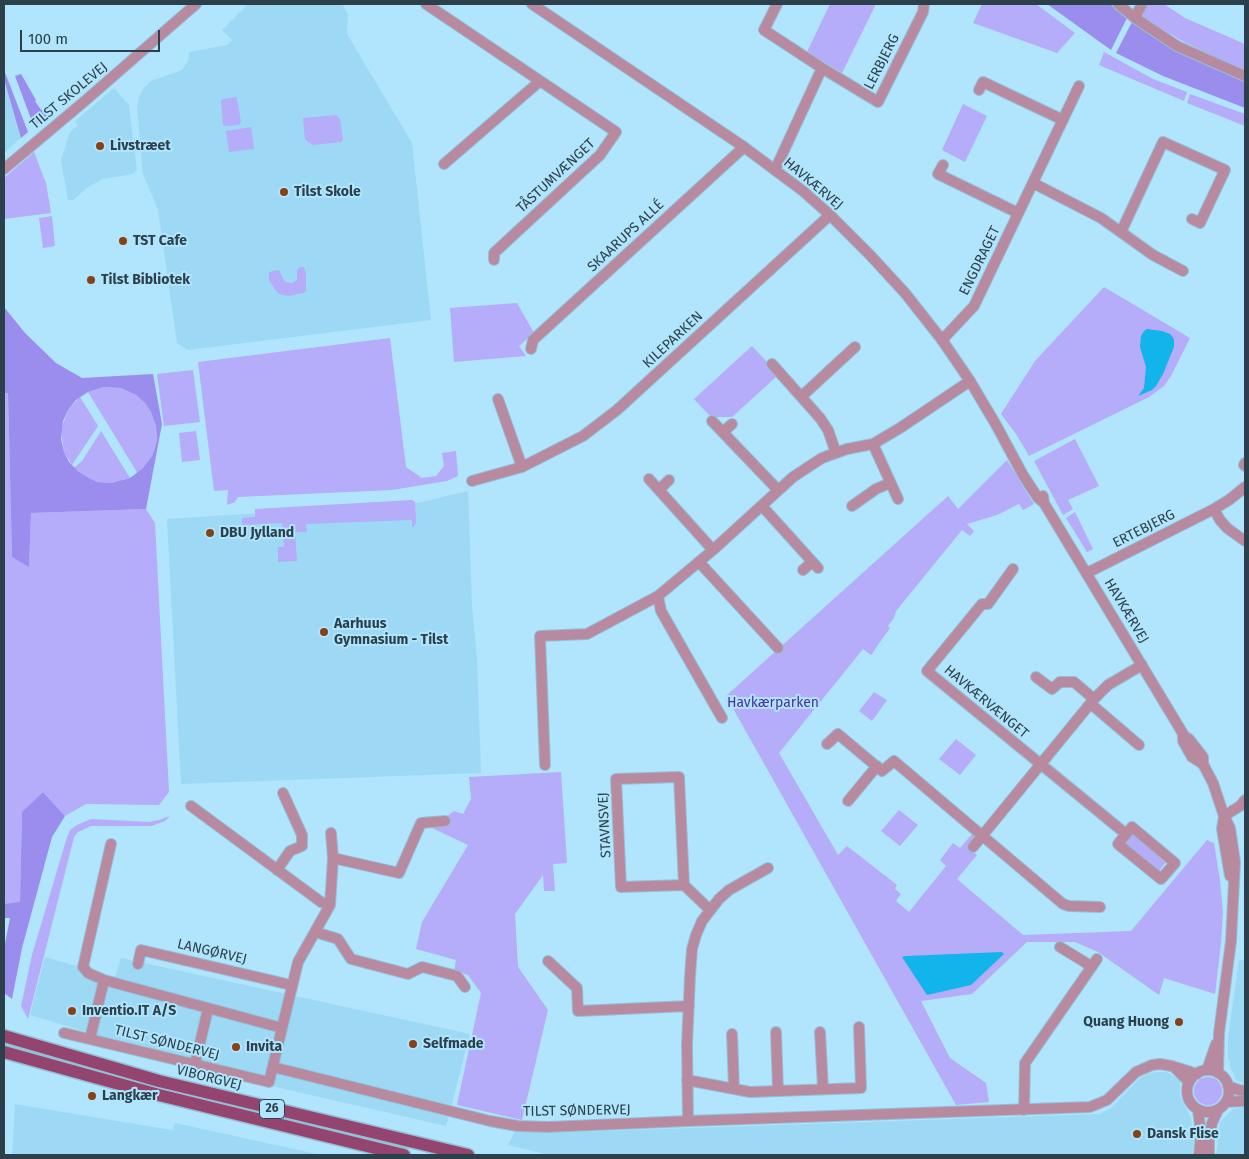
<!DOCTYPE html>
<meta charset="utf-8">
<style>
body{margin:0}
#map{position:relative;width:1249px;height:1159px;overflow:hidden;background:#b1e4fd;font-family:"Fira Sans",sans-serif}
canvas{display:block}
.frame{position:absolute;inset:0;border:5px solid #2b404a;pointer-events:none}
.scale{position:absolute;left:20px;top:30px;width:140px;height:22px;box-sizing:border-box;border:2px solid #2b404a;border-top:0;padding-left:6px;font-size:15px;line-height:18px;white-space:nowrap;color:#2b404a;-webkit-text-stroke:4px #b1e4fd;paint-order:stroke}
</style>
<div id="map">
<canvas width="1249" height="1159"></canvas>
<div class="frame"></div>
<div class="scale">100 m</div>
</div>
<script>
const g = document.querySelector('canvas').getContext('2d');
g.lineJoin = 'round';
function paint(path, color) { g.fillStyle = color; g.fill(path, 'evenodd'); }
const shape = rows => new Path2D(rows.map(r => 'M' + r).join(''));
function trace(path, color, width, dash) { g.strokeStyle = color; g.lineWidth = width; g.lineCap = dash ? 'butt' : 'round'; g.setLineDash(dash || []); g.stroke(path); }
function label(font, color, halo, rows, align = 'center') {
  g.font = font + ' "Fira Sans",sans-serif'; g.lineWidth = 4; g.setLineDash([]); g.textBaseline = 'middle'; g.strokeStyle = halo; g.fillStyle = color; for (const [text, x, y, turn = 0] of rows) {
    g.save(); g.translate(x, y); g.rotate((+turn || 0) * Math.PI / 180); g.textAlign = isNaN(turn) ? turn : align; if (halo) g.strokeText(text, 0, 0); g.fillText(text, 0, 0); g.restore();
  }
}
paint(shape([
 [248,4,342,4,348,14,347,34,412,143,431,320,188,350,177,343,158,210,143,174,137,107,139,97,144,88,151,81,182,70,188,61,189,52,227,45,232,40,222,30],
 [4,79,21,138,4,153],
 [114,88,129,105,137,170,133,174,103,179,88,187,73,200,68,200,61,160,70,132,78,125,75,121],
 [468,491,472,605,477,659,481,773,181,784,167,519,418,503],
 [45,957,115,977,121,958,470,1034,446,1126,254,1082,30,1015],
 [1239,960,1245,960,1245,1084,1237,1081,1230,1067,1230,1061,1228,1060,1228,1038],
 [1158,1072,1166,1072,1180,1080,1180,1096,1191,1118,1194,1143,1192,1155,549,1155,508,1145,515,1131,546,1133,1099,1114,1111,1108,1140,1078,1150,1073],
 [15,1104,172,1130,176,1123,321,1155,12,1155],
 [1245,1107,1245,1155,1216,1155,1220,1122,1233,1109]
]), '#9dd9f4');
paint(shape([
 [830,4,876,4,842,73,807,52],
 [982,4,1036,4,1075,33,1057,53,973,23],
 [1147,4,1164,4,1185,18,1245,44,1245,71,1186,43,1144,19,1142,11],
 [1104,52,1153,79,1187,92,1184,101,1099,65],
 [1190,94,1245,114,1245,126,1187,103],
 [236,97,237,99,241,122,239,125,225,126,223,125,221,101,223,99],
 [963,104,987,116,965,162,942,150],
 [336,115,340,119,343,139,341,142,313,145,308,142,305,139,303,118],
 [251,127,254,149,229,152,226,131],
 [34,152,46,183,51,213,4,219,4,178],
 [52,216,55,246,43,248,39,218],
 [300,267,304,267,306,273,306,291,303,293,288,296,279,294,276,291,269,280,269,272,279,270,285,282,292,283,297,280,297,270],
 [1104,287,1190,338,1171,376,1164,386,1149,397,1029,456,1016,434,1001,414,1035,361],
 [517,303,534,333,519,346,526,356,454,362,450,308],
 [390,338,406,467,422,478,436,476,444,466,442,453,456,451,458,476,447,481,392,490,238,497,235,502,227,505,228,490,214,491,198,362],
 [752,346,768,363,776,377,732,417,711,417,694,399],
 [193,370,200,422,164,426,157,374],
 [104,387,121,388,136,395,145,403,151,412,156,426,157,439,155,448,152,456,138,474,88,392],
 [4,393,8,393,12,557,29,566,31,513,146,509,155,523,169,792,159,805,86,804,65,816,43,792,22,813,20,903,4,904],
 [80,397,98,426,72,465,64,452,61,430,68,410],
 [101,431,130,478,111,483,99,482,89,478,74,468,82,461],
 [196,431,200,460,182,462,179,433],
 [1075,439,1099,486,1068,500,1073,509,1063,515,1034,461],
 [1007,460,1034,504,1023,510,1019,504,997,515,967,524,974,531,970,536,962,530,896,611,894,618,888,626,890,628,871,655,863,649,779,753,838,855,847,846,897,885,895,889,901,894,896,901,909,912,946,866,940,860,953,843,960,848,973,833,975,837,974,840,968,847,977,855,957,879,1023,935,1131,931,1207,840,1214,843,1220,881,1223,912,1221,943,1215,994,1164,978,1159,995,1098,952,1075,942,1027,942,972,994,921,1001,950,1058,986,1083,989,1102,956,1105,726,696,948,496,958,509],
 [412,500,415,502,416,523,414,527,412,527,412,520,306,524,307,532,295,532,297,561,278,562,278,547,284,547,282,523,242,525,242,518,255,517,255,509],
 [1075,512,1093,549,1087,552,1066,518],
 [874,692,887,700,872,721,859,711],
 [956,739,976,755,960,775,939,759],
 [561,772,567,863,553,864,555,891,544,891,543,875,515,914,518,967,548,1010,522,1120,457,1105,481,993,468,975,454,971,456,960,416,949,422,922,468,845,432,828,454,811,463,814,471,799,469,777],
 [899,810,918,825,900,846,881,831],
 [170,816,165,821,151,826,91,826,78,832,74,837,28,1019,21,1006,32,955,67,837,70,830,77,825,91,819,149,822,159,820],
 [1131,833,1166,862,1158,872,1123,843],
 '1194 1091a14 14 0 1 1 28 0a14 14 0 1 1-28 0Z'
]), '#b5acfa');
paint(shape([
 [1047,4,1110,4,1127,18,1111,50],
 [1132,22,1245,80,1245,108,1163,76,1116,53],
 [4,70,28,132,21,138,4,79],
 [21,74,36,100,35,101,41,110,43,109,49,116,34,127,15,76],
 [4,307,25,333,56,363,82,378,153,374,162,424,146,509,31,513,29,567,12,557,8,393,4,393],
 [104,387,121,388,136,395,145,403,151,412,156,426,157,439,155,448,152,456,142,469,130,478,111,483,98,482,89,478,78,471,69,462,64,452,61,439,63,421,68,410,76,400,88,392],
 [43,792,65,816,52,837,22,948,12,999,4,993,4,949,10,918,4,918,4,904,20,902,22,812]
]), '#9a8dee');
paint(shape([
 [1147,329,1162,331,1170,334,1174,339,1174,347,1163,374,1156,386,1152,390,1138,396,1144,388,1146,367,1140,347,1141,336,1144,331],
 [1002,952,1004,954,971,985,927,995,902,957,906,956]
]), '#11b5eb');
const minor = shape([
 [426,4,616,132,600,155,494,253,494,260],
 [777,4,764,30,822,68,878,102,923,12,924,4],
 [1118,4,1135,18,1177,46,1245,76],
 [1135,18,1142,4],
 [979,90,983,82,1063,120],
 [444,164,540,81],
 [943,165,938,174,1018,213],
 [775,170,822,68],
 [1033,183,1101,218,1153,255,1183,271],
 [1121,232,1163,142,1225,170,1200,223,1192,219],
 [942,340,974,306,1079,86],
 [531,349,533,340,744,147],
 [772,364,820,418,828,430,836,453],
 [802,396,855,347],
 [498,399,522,467],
 [712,421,778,490],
 [723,432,732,424],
 [873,444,898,499],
 [1245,463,1244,465,1245,466],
 [649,479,713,550],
 [472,481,522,467,583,436,617,410,830,215],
 [659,490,669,480],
 [762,506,818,568],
 [852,506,876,489,890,483],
 [1214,509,1220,520,1227,528,1245,541],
 [699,562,778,648],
 [1013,569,988,604,982,604,927,671,1126,834],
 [803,570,812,562],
 [1087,573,1214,509,1229,500,1245,487],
 [658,596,661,611,722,718],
 [1036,677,1052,689,1060,682,1074,682,1094,699],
 [1091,704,1139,745],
 [827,744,838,734,882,771,894,761,1063,904,1069,906,1100,907],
 [545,765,540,636,587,634,658,596,713,550,793,477,822,458,847,449,873,444,900,428,970,381],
 [848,801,877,766],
 [191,806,321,902,330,905],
 [1224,816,1240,806,1245,800],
 [1132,827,1175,863,1161,879,1118,844,1132,827],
 [111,844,83,967,88,973,104,980,282,1028],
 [973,847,1094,699,1108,685,1142,665],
 [333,858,399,873,421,823,445,821],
 [277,870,290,851,302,846,302,835,283,793],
 [684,885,679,777,616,779,621,887,684,885,709,909],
 [315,932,338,939,351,959,408,974,422,967,457,976,465,987],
 [1060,947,1091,966],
 [548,961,577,988,578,1011,689,1006],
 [138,964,141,950,291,985],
 [776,1032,778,1091],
 [820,1032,823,1089],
 [64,1033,269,1082,298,962,330,905,333,858,331,833],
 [732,1034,734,1089],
 [90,1039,104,980],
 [195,1064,208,1009],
 [273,1067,490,1121,518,1126,548,1127,688,1121,1090,1107,1107,1100,1136,1072,1152,1065,1160,1064,1172,1066,1197,1074],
 [1175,1068,1189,1082],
 [687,1080,750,1092,861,1088,859,1027],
 [1024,1110,1025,1063,1097,959],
 [688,1121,687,1045,690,976,692,949,696,935,702,921,719,899,729,890,768,868]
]);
const tertiary = shape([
 [532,4,744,147,803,191,830,215,870,255,905,293,942,340,970,381,995,423,1023,475,1038,498,1044,503],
 [4,169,86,100,196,4],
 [1043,496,1044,503,1056,523,1179,727,1183,734,1183,741,1192,757,1203,764],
 [1184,736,1189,739,1203,757,1203,764,1213,783,1224,816,1230,828,1235,862,1231,941,1219,1033,1218,1073],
 [1224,816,1222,829,1230,876],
 [1207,1070,1216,1044],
 '1187 1091a21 21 0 1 1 42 0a21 21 0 1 1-42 0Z',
 [1228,1086,1239,1090,1245,1091],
 [1226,1102,1245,1101],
 [1198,1110,1201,1133,1199,1155],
 [1209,1155,1209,1140,1212,1123,1218,1110]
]);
const primary = shape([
 [4,1036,159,1081,468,1155],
 [4,1052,159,1095,404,1155]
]);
trace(minor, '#94c0d6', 12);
trace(tertiary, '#94c0d6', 12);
trace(primary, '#94c0d6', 15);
trace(minor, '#b88aa0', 10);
trace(tertiary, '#b88aa0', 10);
trace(primary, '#93446f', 12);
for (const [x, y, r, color] of [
 [100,146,5,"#864117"],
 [284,192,5,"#864117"],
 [123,241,5,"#864117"],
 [91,280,5,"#864117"],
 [210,533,5,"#864117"],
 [324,632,5,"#864117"],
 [72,1011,5,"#864117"],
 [1179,1022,5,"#864117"],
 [413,1044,5,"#864117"],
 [236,1047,5,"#864117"],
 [92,1096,5,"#864117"],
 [1137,1134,5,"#864117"]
]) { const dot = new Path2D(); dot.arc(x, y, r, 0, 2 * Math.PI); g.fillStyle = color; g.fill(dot); trace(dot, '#b1e4fd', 2); }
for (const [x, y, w] of [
 [272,1109,25]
]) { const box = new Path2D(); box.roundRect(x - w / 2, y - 9.5, w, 19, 4); g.fillStyle = '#b1e4fd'; g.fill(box); trace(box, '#2b404a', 1); }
label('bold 12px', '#2b404a', null, [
 ["26",272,1109]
]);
label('14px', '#2b404a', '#b1e4fd', [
 ["LERBJERG",882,62,-63],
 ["TILST SKOLEVEJ",69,96,-40],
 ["TÅSTUMVÆNGET",556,176,-43],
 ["HAVKÆRVEJ",813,184,40],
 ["SKAARUPS ALLÉ",626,236,-43],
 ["ENGDRAGET",980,261,-64],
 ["KILEPARKEN",673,340,-43],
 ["ERTEBJERG",1144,529,-27],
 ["HAVKÆRVEJ",1126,611,59],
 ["HAVKÆRVÆNGET",986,702,40],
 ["STAVNSVEJ",605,825,-93],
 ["LANGØRVEJ",212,952,13],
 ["TILST SØNDERVEJ",167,1043,14],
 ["VIBORGVEJ",209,1078,14],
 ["TILST SØNDERVEJ",577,1111,-1]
]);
label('bold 14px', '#2b404a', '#b1e4fd', [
 ["Livstræet",110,146],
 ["Tilst Skole",294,192],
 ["TST Cafe",133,241],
 ["Tilst Bibliotek",101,280],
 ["DBU Jylland",220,533],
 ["Aarhuus",334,624],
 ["Gymnasium - Tilst",334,640],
 ["Inventio.IT A/S",82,1011],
 ["Quang Huong",1169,1022,"right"],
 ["Selfmade",423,1044],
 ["Invita",246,1047],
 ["Langkær",102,1096],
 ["Dansk Flise",1147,1134]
], 'left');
label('14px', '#4c2f9f', '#b1e4fd', [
 ["Havkærparken",773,703]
]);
</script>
